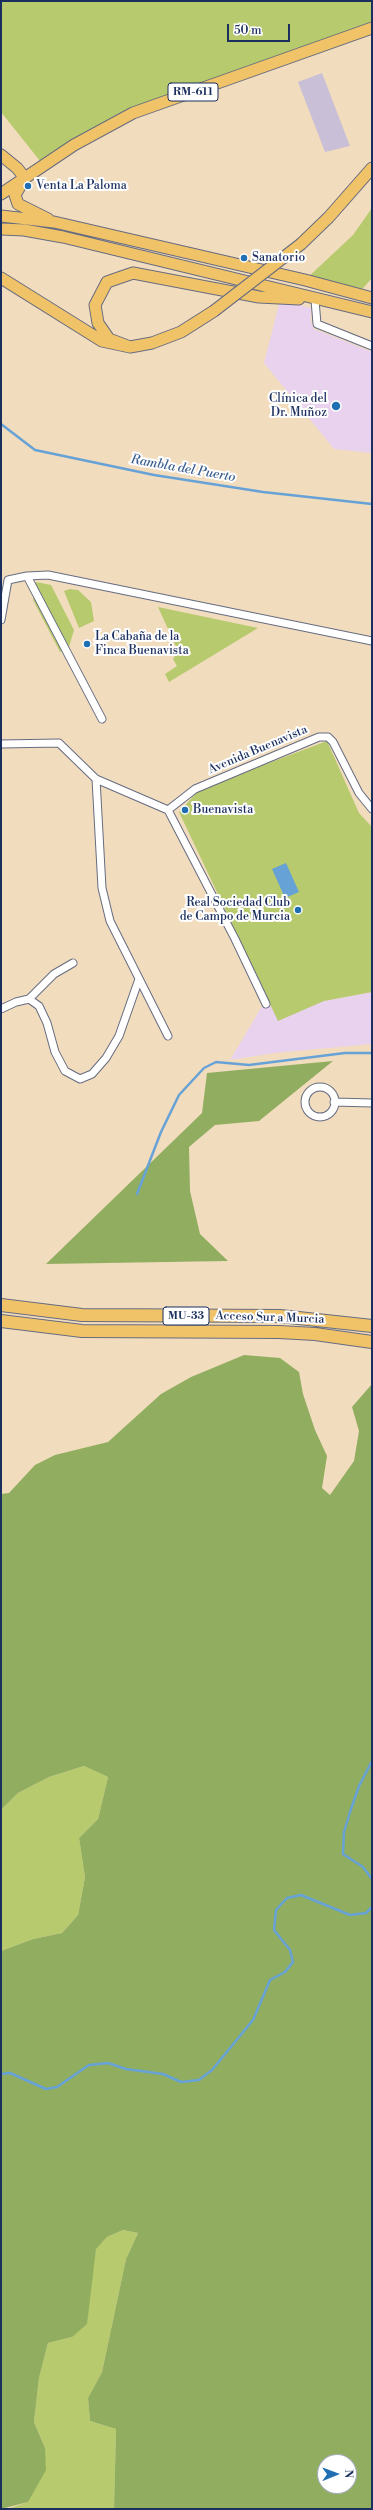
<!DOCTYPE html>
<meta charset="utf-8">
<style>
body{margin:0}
#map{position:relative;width:373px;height:2510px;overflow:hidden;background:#f2dcbe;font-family:"Libre Bodoni",serif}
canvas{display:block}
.frame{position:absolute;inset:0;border:2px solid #1b2f5e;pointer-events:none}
.north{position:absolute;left:317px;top:2454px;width:40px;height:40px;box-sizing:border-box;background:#fff;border:1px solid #a4acbf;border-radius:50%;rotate:89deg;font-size:11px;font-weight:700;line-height:16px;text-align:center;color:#1b2f5e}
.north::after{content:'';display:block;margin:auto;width:14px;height:18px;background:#1f6fb2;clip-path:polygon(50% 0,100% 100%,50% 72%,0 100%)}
.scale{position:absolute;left:227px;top:24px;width:63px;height:18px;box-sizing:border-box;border:2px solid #1b2f5e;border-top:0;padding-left:5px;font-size:12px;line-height:14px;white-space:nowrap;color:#1b2f5e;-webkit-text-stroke:3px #fff;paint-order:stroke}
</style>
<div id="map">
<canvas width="373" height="2510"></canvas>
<div class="frame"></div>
<div class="north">N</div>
<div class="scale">50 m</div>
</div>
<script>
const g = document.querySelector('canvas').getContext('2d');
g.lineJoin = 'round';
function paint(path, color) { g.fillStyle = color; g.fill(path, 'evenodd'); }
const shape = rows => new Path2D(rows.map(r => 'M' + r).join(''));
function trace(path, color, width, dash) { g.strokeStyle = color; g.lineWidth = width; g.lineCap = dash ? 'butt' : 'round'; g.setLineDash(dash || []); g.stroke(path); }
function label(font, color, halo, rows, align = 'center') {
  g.font = font + ' "Libre Bodoni",serif'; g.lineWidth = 4; g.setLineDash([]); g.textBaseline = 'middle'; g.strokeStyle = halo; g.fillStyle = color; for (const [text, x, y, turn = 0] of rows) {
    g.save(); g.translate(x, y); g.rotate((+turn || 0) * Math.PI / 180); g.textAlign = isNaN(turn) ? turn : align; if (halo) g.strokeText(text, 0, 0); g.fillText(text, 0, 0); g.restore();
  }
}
paint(shape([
 [280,300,311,308,311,322,314,329,372,352,372,453,334,449,264,363],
 [372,992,372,1044,274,1053,230,1060,261,1008,266,1004,324,1001]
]), '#e8d2ee');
paint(shape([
 [322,73,350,146,325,152,298,82]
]), '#c9bfd7');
paint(shape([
 [1,1,372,1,372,28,133,113,44,166,1,112],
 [372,208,372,278,358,294,305,280,353,235],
 [36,582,51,585,74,630,69,647,60,652,33,600],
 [70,589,78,590,91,602,94,621,79,628,64,591],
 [158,607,258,628,169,682,165,674,177,666,173,659,178,651],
 [327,741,359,813,372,827,372,992,324,1001,278,1021,179,812,200,789],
 [84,1766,108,1777,98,1819,79,1838,85,1877,78,1915,62,1933,33,1939,1,1951,1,1810,18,1793,49,1777],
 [123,2230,138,2233,126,2259,102,2372,88,2398,90,2421,116,2429,114,2509,7,2509,28,2502,45,2448,34,2422,39,2378,48,2343,72,2337,90,2284,96,2248,107,2237]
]), '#b7ca6d');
paint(shape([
 [333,1061,259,1121,215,1125,189,1147,190,1191,200,1234,228,1261,46,1264,202,1113,207,1073],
 [244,1355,280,1358,299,1372,303,1394,315,1430,327,1456,322,1488,330,1495,354,1461,359,1431,352,1407,372,1384,372,2509,114,2509,116,2429,90,2421,88,2398,102,2372,126,2259,138,2233,123,2230,107,2237,96,2249,87,2324,72,2337,48,2343,39,2378,34,2422,45,2448,46,2470,28,2502,1,2509,1,1951,33,1939,62,1933,78,1915,85,1877,79,1838,98,1819,108,1777,84,1766,49,1777,18,1793,1,1810,1,1494,9,1493,35,1465,55,1455,108,1442,161,1394,191,1377],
 [325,2462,349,2462,349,2486,325,2486]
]), '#91ae60');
paint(shape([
 [286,863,299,892,285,898,272,869]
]), '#67a2d7');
trace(shape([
 [1,424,35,450,154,475,263,492,372,504],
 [137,1194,161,1132,179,1095,204,1068,216,1062,249,1065,345,1053,372,1053],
 [372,1761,359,1786,350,1812,344,1832,343,1854,363,1867,372,1879],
 [1,2074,10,2073,46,2089,57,2087,89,2065,108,2063,126,2069,163,2074,181,2082,199,2080,212,2070,253,2020,270,1980,285,1972,293,1962,290,1950,274,1930,276,1910,287,1898,301,1895,350,1915,366,1913,372,1907]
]), '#67a2d7', 2.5);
const minor = shape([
 [315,300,317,324,372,346],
 [1,620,8,580,27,576],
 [102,719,27,576,48,575,372,641],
 [1,744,59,743,96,779,168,810],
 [96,779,102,888,110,921,168,1036],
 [168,810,195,789,319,737,328,737,333,742,359,793,372,809],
 [168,810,235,939,266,1004],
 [29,999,54,974,73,963],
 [1,1009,16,1002,29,999,39,1006,47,1023,55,1052,65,1071,80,1079,92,1074,106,1058,119,1036,139,979],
 '305 1102a15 15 0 1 1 30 0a15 15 0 1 1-30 0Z',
 [334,1102,372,1103]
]);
const primary = shape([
 [1,155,17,168,25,178],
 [23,181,15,195,18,204,48,219],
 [1,194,74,145,133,113,372,28],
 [1,216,54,222,305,280,372,298],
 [1,229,24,230,63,237,372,312],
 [301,244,329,217,372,168],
 [1,278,102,341,130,347,152,343,181,332,214,311],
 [130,347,109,339,98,323,95,305,107,282,133,273,259,297,299,299]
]);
const motorway = shape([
 [1,1305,82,1315,280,1316,372,1326],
 [1,1321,82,1331,279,1332,315,1334,372,1342]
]);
trace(minor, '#666c80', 9);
trace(primary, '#666c80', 13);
trace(motorway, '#666c80', 14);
trace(minor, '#fff', 7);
trace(primary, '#f1c369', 11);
trace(motorway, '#f1c369', 12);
const primaryBridge = shape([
 [214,311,301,244]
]);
trace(primaryBridge, '#666c80', 13, []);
trace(primaryBridge, '#f1c369', 11);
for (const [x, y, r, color] of [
 [28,186,4,"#1f6fb2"],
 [244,258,4,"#1f6fb2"],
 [336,406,5,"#1f6fb2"],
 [87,644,4,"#1f6fb2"],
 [185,810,4,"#1f6fb2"],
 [298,910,4,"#1f6fb2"]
]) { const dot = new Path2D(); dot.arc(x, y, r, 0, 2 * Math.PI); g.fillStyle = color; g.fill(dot); trace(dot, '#fff', 1.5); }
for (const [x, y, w] of [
 [193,92,50],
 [186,1316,46]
]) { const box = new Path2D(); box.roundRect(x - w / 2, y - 9, w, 18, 3); g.fillStyle = '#fff'; g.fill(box); trace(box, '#1b2f5e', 1); }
label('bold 11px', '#1b2f5e', null, [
 ["RM-611",193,92],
 ["MU-33",186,1316]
]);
label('12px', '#1b2f5e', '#fff', [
 ["Venta La Paloma",36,186],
 ["Sanatorio",252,258],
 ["Clínica del",327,399,"right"],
 ["Dr. Muñoz",327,413,"right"],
 ["La Cabaña de la",95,637],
 ["Finca Buenavista",95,651],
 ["Buenavista",193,810],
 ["Real Sociedad Club",290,903,"right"],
 ["de Campo de Murcia",290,917,"right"]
], 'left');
label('12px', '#1b2f5e', '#fff', [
 ["Avenida Buenavista",258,750,-23],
 ["Acceso Sur a Murcia",270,1318,2]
]);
label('italic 13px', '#395d8e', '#fff', [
 ["Rambla del Puerto",183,469,10]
]);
</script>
